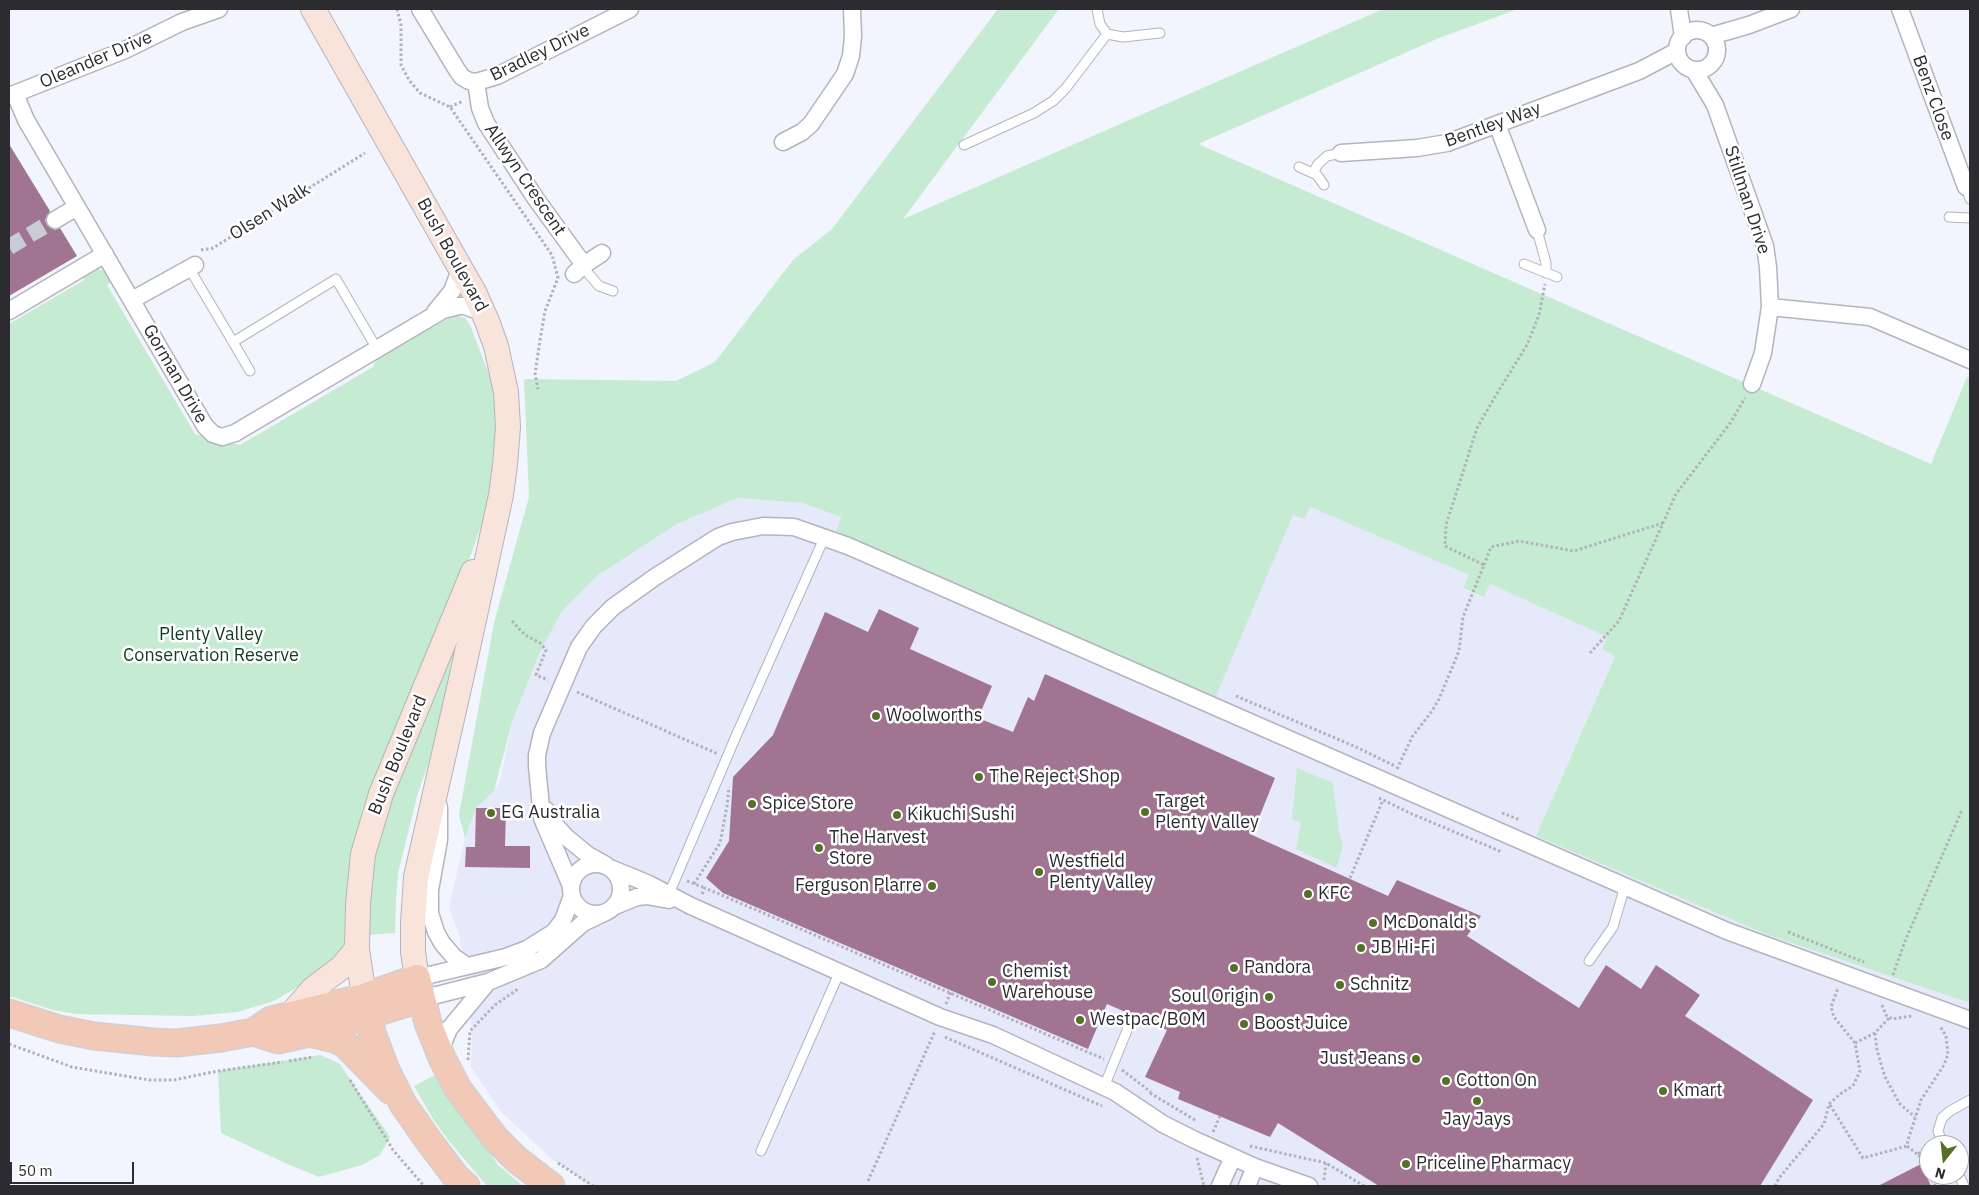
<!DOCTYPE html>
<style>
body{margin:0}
#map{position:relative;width:1979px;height:1195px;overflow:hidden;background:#f2f4fe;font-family:"IBM Plex Sans",sans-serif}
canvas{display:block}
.frame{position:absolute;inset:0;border:10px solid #2c2c30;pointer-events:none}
.north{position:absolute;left:1919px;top:1135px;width:50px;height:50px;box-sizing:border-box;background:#fff;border:1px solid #ababac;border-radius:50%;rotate:196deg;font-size:14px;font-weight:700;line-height:20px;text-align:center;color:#2c2c30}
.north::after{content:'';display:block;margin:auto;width:18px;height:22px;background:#537126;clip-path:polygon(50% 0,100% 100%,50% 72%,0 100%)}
.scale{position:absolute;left:10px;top:1162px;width:124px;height:22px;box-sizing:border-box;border:2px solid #2c2c30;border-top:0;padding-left:6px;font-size:15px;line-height:18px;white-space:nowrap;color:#2c2c30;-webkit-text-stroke:4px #fff;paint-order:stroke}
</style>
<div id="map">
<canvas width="1979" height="1195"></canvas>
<div class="frame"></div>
<div class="north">N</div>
<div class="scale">50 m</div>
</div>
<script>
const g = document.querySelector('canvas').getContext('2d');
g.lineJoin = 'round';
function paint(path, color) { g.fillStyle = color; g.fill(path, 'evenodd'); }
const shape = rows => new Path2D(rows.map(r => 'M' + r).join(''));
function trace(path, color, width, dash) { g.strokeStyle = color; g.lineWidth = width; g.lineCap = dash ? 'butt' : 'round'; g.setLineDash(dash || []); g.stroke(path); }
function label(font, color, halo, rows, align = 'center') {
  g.font = font + ' "IBM Plex Sans",sans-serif'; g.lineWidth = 5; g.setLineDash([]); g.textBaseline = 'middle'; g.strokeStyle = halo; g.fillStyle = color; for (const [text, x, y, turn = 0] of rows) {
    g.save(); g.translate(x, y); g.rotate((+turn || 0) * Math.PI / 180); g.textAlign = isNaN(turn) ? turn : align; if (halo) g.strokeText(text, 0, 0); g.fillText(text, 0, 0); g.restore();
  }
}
paint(shape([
 [738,498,802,503,841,517,836,531,1293,515,1310,507,1469,575,1463,589,1483,597,1490,584,1607,637,1615,655,1536,836,1768,935,1970,1003,1970,1186,591,1186,552,1159,501,1112,471,1067,472,1031,460,938,449,907,465,838,476,808,494,791,500,781,512,722,539,654,562,611,597,576,677,524],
 [1929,1145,1959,1145,1959,1175,1929,1175]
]), '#e6e9fa');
paint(shape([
 [998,9,1059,9,903,219,1383,9,1518,9,1439,38,1198,144,1931,464,1967,377,1970,378,1970,1003,1768,935,1536,836,1615,656,1602,649,1607,637,1490,584,1484,597,1463,588,1469,575,1310,507,1304,519,1293,515,1215,698,981,598,836,531,841,517,802,503,738,498,677,524,597,576,562,611,539,654,512,722,494,791,476,808,465,838,459,815,494,623,529,497,524,379,676,381,715,362,793,260,832,229],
 [95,268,104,271,112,281,107,285,195,434,240,445,373,367,376,358,455,315,465,318,470,325,490,377,494,394,496,439,493,477,484,517,472,552,363,808,352,852,348,876,344,947,323,972,274,1001,238,1012,193,1016,76,1014,53,1010,9,996,9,324,84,280,82,274],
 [456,643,434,748,418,793,398,873,396,899,395,933,366,935,366,900,382,818],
 [1297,768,1333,783,1339,832,1343,844,1337,868,1296,849,1301,823,1292,819],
 [320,1055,339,1063,390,1137,380,1155,362,1165,319,1177,285,1163,221,1133,218,1071],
 [439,1073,498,1165,523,1186,487,1186,449,1141,433,1119,414,1086]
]), '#c6ebd3');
paint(shape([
 [9,144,50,211,45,220,47,225,55,230,60,228,77,256,9,296],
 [879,609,919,628,910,649,992,686,978,718,1013,732,1028,697,1034,701,1045,674,1275,778,1252,835,1388,896,1397,880,1481,916,1467,936,1579,1008,1606,965,1641,989,1656,965,1700,995,1685,1016,1813,1100,1760,1186,1379,1186,1278,1123,1270,1137,1178,1099,1180,1092,1145,1077,1167,1030,1107,1004,1088,1049,723,893,706,878,729,841,733,777,773,735,825,612,868,632],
 [476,808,506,808,505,846,530,846,530,868,465,867,466,847,475,847],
 [1921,1164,1931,1186,1878,1186]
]), '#a17492');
trace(shape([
 [9,247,55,220]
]), '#caccd5', 16, [16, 8]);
const service = shape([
 [1097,9,1100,24,1107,34],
 [964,145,1034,113,1053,101,1066,88,1107,34,1123,37,1160,33],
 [1299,167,1317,175,1324,185],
 [1313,173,1318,164,1327,156,1341,153],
 [1966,187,1970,199],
 [1949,217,1970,218],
 [1537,230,1546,263,1546,273],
 [1524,264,1557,277],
 [582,266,599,286,613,291],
 [189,268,233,342,336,279,377,349],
 [233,342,250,371],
 [669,894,736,736,825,536],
 [1589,961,1613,927,1625,886],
 [1104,1087,1130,1023],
 [1943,1145,1938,1131,1942,1118,1950,1111,1970,1100],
 [761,1151,840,971],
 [1959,1175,1964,1186]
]);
const minor = shape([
 [420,9,457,70,462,77,469,81,476,82,497,76,630,9],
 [1679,9,1683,37],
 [1900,9,1966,187],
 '1677 50a20 20 0 1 1 40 0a20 20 0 1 1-40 0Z',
 [1711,36,1749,25,1791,9],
 [1694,70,1715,105,1765,246,1768,267,1770,307,1763,353,1752,384],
 [476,82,480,108,486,123,536,199,584,265,574,274],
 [15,94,26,120,77,207,205,426,213,434,222,437,235,433,443,310,459,306,465,306,478,311,486,319],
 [9,96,125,50,182,22,219,9],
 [1497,124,1537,230],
 [783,142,802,132,811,124,845,74,851,56,853,36,852,9],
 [1341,153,1417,148,1447,143,1639,71,1677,51],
 [55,220,77,207],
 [584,265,602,253],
 [132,300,195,265],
 [1770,307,1870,317,1970,360],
 [9,311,105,254],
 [435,312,452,291,461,267],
 [439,807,439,840,430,890,430,913,436,932,442,943,454,957,467,966],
 [546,810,556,826,566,837,588,855,606,865],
 '571 889a25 25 0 1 1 50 0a25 25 0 1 1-50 0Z',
 [610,868,649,884,691,906,940,1017,993,1035,1115,1092,1163,1124,1195,1140,1255,1167,1309,1186],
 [571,886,542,818,537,766,537,755,542,733,579,647,594,626,613,607,655,577,718,537,732,532,763,526,794,527,848,546,1727,931,1970,1020],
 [615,906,637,897,647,896,669,900],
 [417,978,506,957,527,949,554,932,563,920,572,896],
 [421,999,488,982,541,960,583,923,606,912],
 [442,1054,444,1041,449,1029,488,982],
 [1220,1186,1233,1157],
 [1247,1186,1255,1167]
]);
const secondary = shape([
 [313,9,475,294,487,321,496,346,506,392,508,427,505,465,501,495,462,675,416,877,413,923,413,952,417,978],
 [364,997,357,949,358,904,363,854,381,794,473,572],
 [292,1013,313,989,342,967,357,949]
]);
const primary = shape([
 [364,997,372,1033,386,1070,403,1104,428,1140,456,1177,466,1186],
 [9,1013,59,1029,94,1036,153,1042,177,1043,221,1038,253,1032,271,1020,364,997,417,978,428,1023,442,1058,458,1089,495,1138,516,1159,551,1186],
 [253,1032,278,1040,309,1033,421,999],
 [309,1033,335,1039,345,1044,390,1090]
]);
trace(service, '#b3b4be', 11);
trace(minor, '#b3b4be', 19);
trace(secondary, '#b3b4be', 26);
trace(primary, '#d1d1d1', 29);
trace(shape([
 [397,9,401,25,401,65,409,80,420,93,450,107,552,255,558,278,545,311,540,340,535,374,538,389],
 [450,107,463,101],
 [201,250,213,248,365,153],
 [1484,565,1491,547,1519,541,1574,551,1663,523],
 [512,621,525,635,540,643,546,650,536,675,548,680],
 [1590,653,1619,621,1676,494,1731,422,1745,398],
 [577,692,718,754],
 [1236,696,1354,746,1395,766],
 [1397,769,1412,737,1432,711,1439,699,1459,651,1463,617,1484,565,1445,546,1446,525,1477,428,1496,395,1527,345,1539,315,1545,284],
 [1379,798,1412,814,1502,852],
 [1502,813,1520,820],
 [1350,878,1383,800],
 [687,881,705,888],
 [694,884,720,843,727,806,729,787],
 [702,894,705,888,1104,1059],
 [1788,932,1864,962],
 [1893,975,1905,941,1962,810],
 [946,1004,951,991],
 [1882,1005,1886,1015,1892,1019,1912,1016],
 [1875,1033,1877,1050,1885,1077,1900,1104,1915,1117],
 [945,1037,1102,1106],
 [1855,1043,1875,1033,1889,1018],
 [9,1044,72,1067,149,1080,174,1080,218,1071,283,1062],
 [468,1060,470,1031,495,1005,518,989],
 [289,1061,313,1057],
 [1122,1070,1151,1092],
 [350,1080,393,1150,424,1186],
 [1150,1093,1195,1120],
 [1830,1105,1863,1158,1907,1146],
 [1213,1132,1220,1116],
 [1250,1146,1326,1163,1364,1186],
 [1929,1148,1917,1154,1923,1159,1929,1173],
 [1917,1154,1907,1146,1908,1140,1921,1100,1944,1065,1948,1054,1946,1036,1940,1026],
 [1197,1158,1204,1186],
 [558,1163,593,1186],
 [1930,1175,1935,1186],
 [1324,1180,1326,1163],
 [868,1181,935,1031],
 [1775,1186,1779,1178,1824,1124,1829,1104,1840,1094,1853,1086,1860,1071,1855,1043,1834,1017,1831,1007,1838,988]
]), '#b0b1b9', 3, [2.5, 2.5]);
trace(service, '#fff', 9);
trace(minor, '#fff', 16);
trace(secondary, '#f9e4db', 24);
trace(primary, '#f2c8b7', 26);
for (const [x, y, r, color] of [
 [876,716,5,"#537126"],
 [979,777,5,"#537126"],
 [752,804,5,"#537126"],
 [1145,812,5,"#537126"],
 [491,813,5,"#537126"],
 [897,815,5,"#537126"],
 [819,848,5,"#537126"],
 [1039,872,5,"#537126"],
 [932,886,5,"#537126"],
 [1308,894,5,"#537126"],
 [1373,923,5,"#537126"],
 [1361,948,5,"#537126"],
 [1234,968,5,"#537126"],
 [992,982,5,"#537126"],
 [1340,985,5,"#537126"],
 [1269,997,5,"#537126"],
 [1080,1020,5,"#537126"],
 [1244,1024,5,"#537126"],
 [1416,1059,5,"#537126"],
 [1446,1081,5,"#537126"],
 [1663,1091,5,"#537126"],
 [1477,1101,5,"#537126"],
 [1406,1164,5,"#537126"]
]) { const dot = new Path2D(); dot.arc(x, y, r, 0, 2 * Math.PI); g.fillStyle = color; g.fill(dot); trace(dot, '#fff', 2); }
label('18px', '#2c2c30', '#fff', [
 ["Bradley Drive",540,53,-26],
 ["Oleander Drive",96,60,-23],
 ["Benz Close",1933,98,70],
 ["Bentley Way",1493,125,-20],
 ["Allwyn Crescent",525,180,56],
 ["Stillman Drive",1747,200,72],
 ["Olsen Walk",270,212,-32],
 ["Bush Boulevard",452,255,61],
 ["Gorman Drive",175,374,60],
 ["Bush Boulevard",398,755,-68]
]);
label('18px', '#113a24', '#fff', [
 ["Plenty Valley",211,635],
 ["Conservation Reserve",211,656]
]);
label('18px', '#2c2c30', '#fff', [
 ["Woolworths",886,716],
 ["The Reject Shop",989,777],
 ["Target",1155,802],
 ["Plenty Valley",1155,823],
 ["Spice Store",762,804],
 ["EG Australia",501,813],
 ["Kikuchi Sushi",907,815],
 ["The Harvest",829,838],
 ["Store",829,859],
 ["Westfield",1049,862],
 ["Plenty Valley",1049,883],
 ["Ferguson Plarre",922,886,"right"],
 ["KFC",1318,894],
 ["McDonald's",1383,923],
 ["JB Hi-Fi",1371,948],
 ["Pandora",1244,968],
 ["Chemist",1002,972],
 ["Warehouse",1002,993],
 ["Schnitz",1350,985],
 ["Soul Origin",1259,997,"right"],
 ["Westpac/BOM",1090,1020],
 ["Boost Juice",1254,1024],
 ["Just Jeans",1406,1059,"right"],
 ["Cotton On",1456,1081],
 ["Kmart",1673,1091],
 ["Jay Jays",1477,1120,"center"],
 ["Priceline Pharmacy",1416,1164]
], 'left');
</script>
